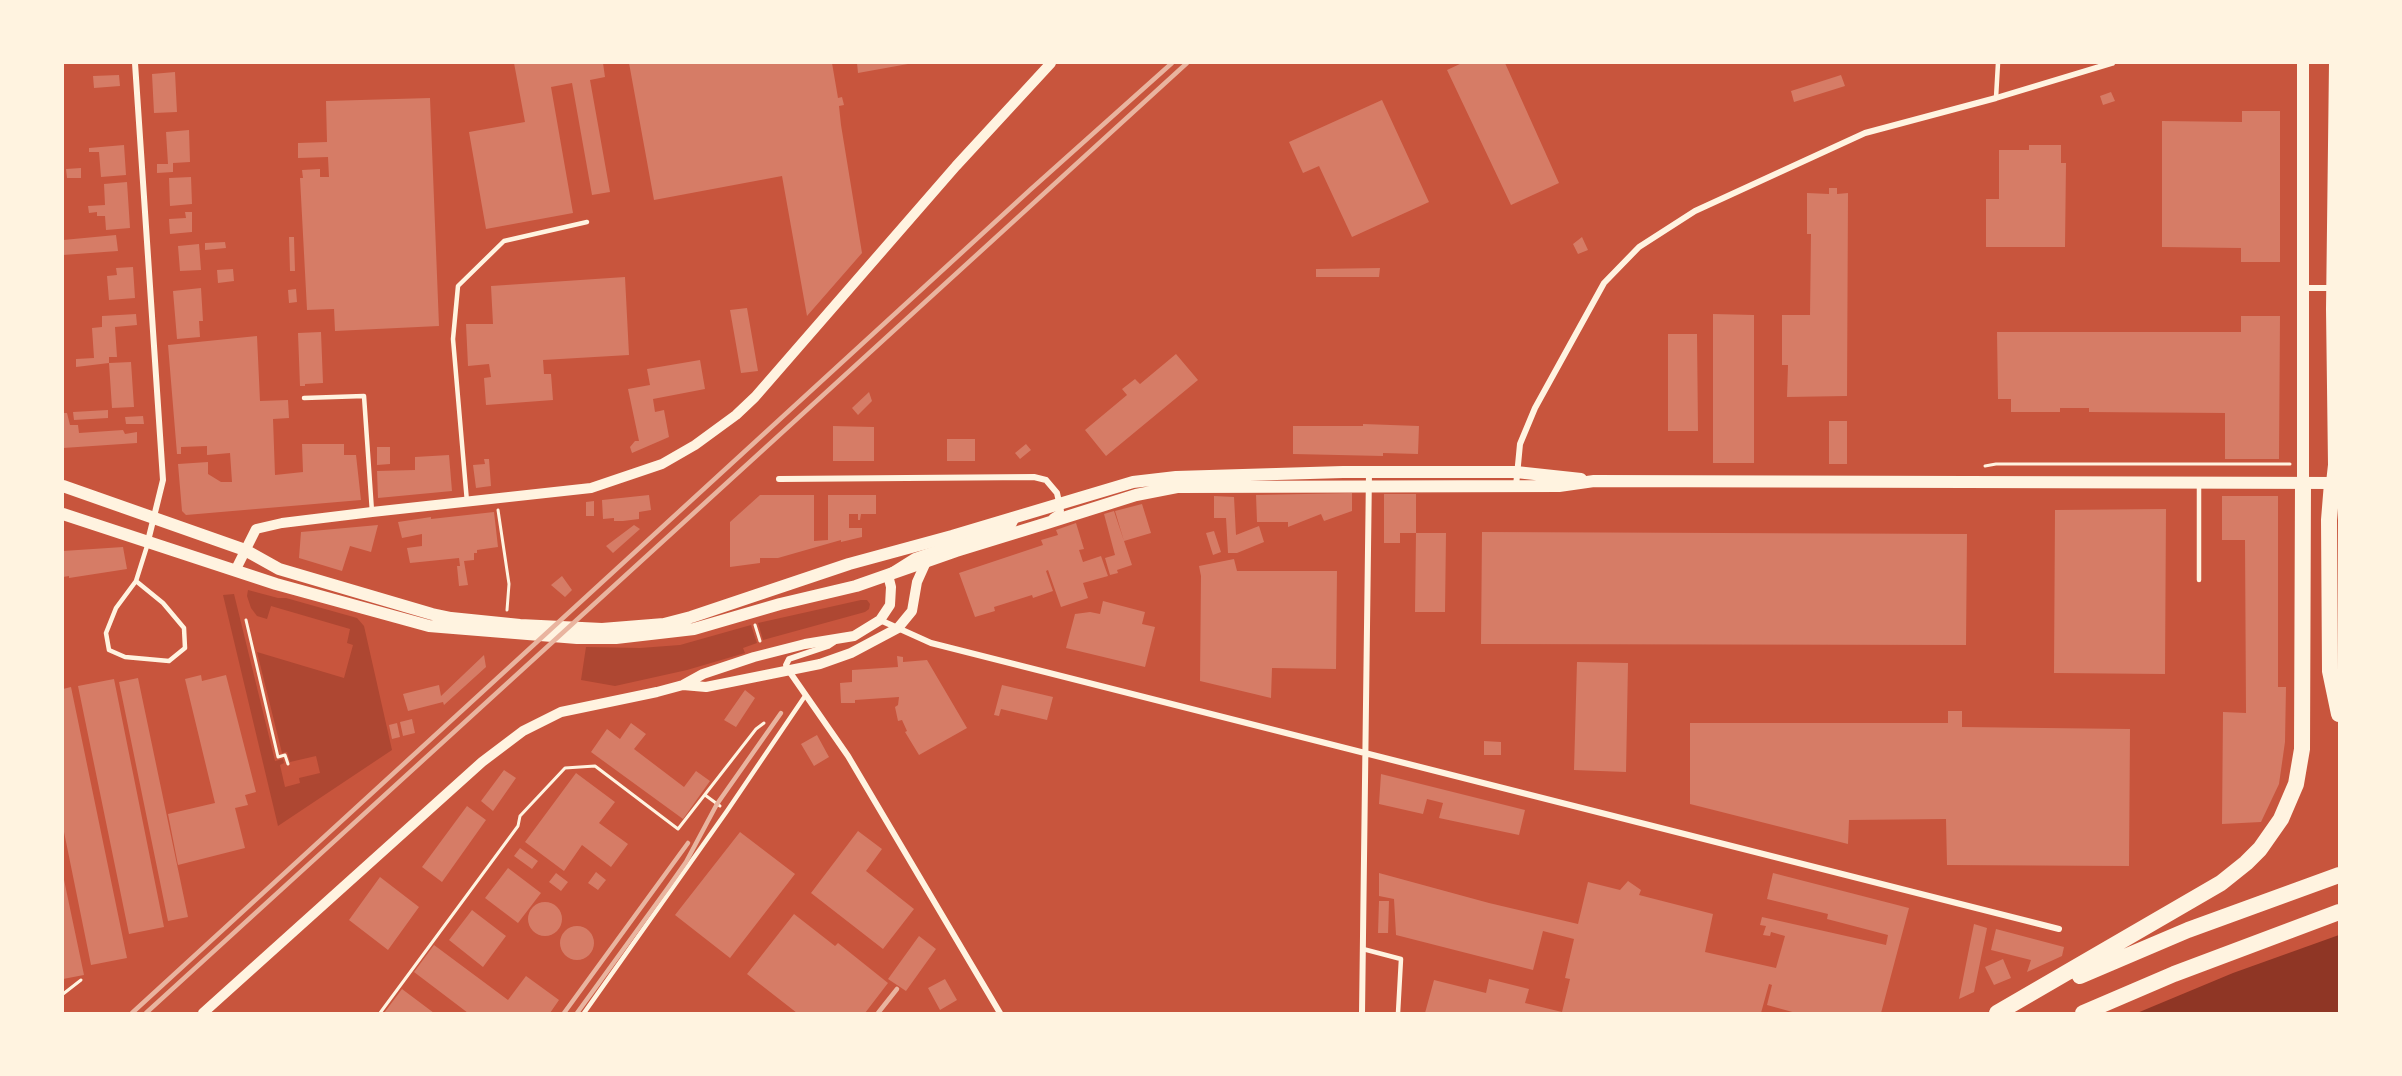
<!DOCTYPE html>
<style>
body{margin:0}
#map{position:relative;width:2402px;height:1076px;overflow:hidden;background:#c8553d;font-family:Mulish,sans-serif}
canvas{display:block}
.frame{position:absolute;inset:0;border:64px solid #fff3e0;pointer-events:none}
</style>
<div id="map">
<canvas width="2402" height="1076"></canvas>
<div class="frame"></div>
</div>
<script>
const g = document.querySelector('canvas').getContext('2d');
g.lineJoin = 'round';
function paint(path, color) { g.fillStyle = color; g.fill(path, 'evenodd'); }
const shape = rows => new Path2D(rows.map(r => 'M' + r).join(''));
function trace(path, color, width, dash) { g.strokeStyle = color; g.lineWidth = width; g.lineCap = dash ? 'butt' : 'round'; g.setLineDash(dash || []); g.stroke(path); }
paint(shape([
 [248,590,278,598,286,598,357,618,364,626,392,750,278,826,223,595,234,594,275,761,283,759,284,763,280,765,285,787,300,783,299,778,320,773,316,756,290,762,287,752,282,753,257,652,344,678,353,645,347,643,350,629,271,606,267,619,257,616,251,608,247,596],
 [861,600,867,600,870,604,869,609,865,612,763,640,758,623],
 [751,625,757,643,743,648,745,653,687,670,615,686,581,680,586,647,640,648,680,645]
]), '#ae4732');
paint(shape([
 [2339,935,2339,1013,2137,1013,2233,973]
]), '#8f3625');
paint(shape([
 [514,63,603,63,605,77,590,80,610,192,592,195,572,83,551,87,573,213,486,229,469,132,525,122],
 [629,63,832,63,838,98,842,97,844,105,839,106,841,125,862,253,807,316,782,176,654,200],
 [857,63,908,63,908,64,858,73],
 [1462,63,1505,63,1559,183,1511,205,1447,70],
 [175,72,177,112,154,113,152,74],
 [119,75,120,86,94,88,93,76],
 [1841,75,1845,86,1794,102,1791,91],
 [2111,92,2115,101,2103,105,2100,96],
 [430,98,439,326,335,331,334,309,307,310,300,178,303,178,302,170,320,169,320,177,329,177,328,157,298,158,298,143,327,142,326,101],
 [1382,100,1429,202,1352,237,1319,166,1303,173,1289,142],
 [2242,111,2280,111,2280,262,2241,262,2241,248,2162,247,2162,121,2242,122],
 [189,130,190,162,173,163,173,172,157,173,157,164,168,164,166,132],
 [124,145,126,175,101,177,99,152,89,152,89,148],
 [2029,145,2061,145,2061,163,2066,163,2065,247,1986,247,1986,199,1999,199,1999,150,2029,150],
 [81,168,81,178,67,178,66,169],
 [191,177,192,204,170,206,169,178],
 [127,182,130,228,106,230,105,216,97,216,97,212,89,213,88,206,105,205,104,184],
 [1829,188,1837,188,1837,194,1848,193,1847,396,1787,397,1788,365,1782,365,1782,315,1810,315,1811,234,1807,234,1807,193,1829,194],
 [185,212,192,212,192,232,170,234,169,219,186,218],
 [116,235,118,251,63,255,63,240],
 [289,237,294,237,295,271,290,271],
 [1582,237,1588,250,1578,254,1573,244],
 [225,242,226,248,205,250,205,243],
 [199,244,201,270,180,271,178,246],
 [133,267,135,298,109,300,107,276,117,275,116,268],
 [1380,268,1379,277,1316,277,1316,269],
 [233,269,234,281,218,283,217,270],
 [625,277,629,355,543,360,544,374,551,374,553,400,486,405,484,378,491,377,489,364,468,366,466,324,493,324,491,286],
 [201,288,203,321,199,321,200,337,177,339,173,291],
 [296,289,297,302,289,303,288,290],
 [747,308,758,371,741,373,730,310],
 [136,314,137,325,115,327,117,357,109,357,109,363,131,362,134,407,112,408,109,363,76,367,76,359,94,358,92,328,102,327,102,316],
 [1713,314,1754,315,1754,463,1713,463],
 [2241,316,2280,316,2279,459,2225,459,2225,413,2089,412,2089,408,2060,408,2060,412,2011,412,2011,399,1998,399,1997,332,2241,332],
 [321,332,323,383,305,384,305,386,300,386,298,333],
 [1668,334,1697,334,1698,431,1668,431],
 [257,336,260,401,288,400,289,418,273,419,275,475,303,472,302,444,344,444,344,455,356,455,361,500,186,515,182,511,178,464,208,462,208,474,221,482,232,482,230,453,207,455,207,446,181,447,181,454,177,454,168,345],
 [1176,354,1198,380,1106,456,1085,430,1127,395,1122,389,1135,379,1140,384],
 [700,360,705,389,653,399,655,412,664,410,669,437,632,453,630,447,635,441,639,441,628,389,650,385,647,369],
 [869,392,872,401,858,415,852,408],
 [108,410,108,418,74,420,73,412],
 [63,413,67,413,70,425,78,425,79,433,123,430,125,434,137,432,137,443,63,448],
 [143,416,144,424,126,424,125,417],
 [1829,421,1847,421,1847,464,1829,464],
 [1363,424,1419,426,1418,454,1383,453,1383,456,1293,454,1293,426,1363,426],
 [833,426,874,427,874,461,833,461],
 [947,439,975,439,975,461,947,461],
 [1026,444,1031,450,1020,459,1015,453],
 [377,447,390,447,390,464,377,465],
 [449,455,452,491,378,498,377,471,415,470,415,457],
 [484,459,489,459,491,486,476,488,473,465,485,464],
 [1352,493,1352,511,1324,521,1321,514,1288,527,1288,522,1257,522,1256,495],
 [1384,494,1416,494,1416,533,1400,533,1400,543,1384,543],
 [649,495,651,510,639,512,639,519,623,521,614,521,614,518,603,519,602,500],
 [760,495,814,495,814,541,828,540,828,495,876,495,876,514,861,514,860,520,858,520,858,514,849,514,849,528,862,528,862,537,841,542,841,540,778,558,760,558,760,563,730,567,730,522],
 [1214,496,1234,497,1236,535,1259,526,1264,542,1237,553,1228,553,1226,518,1214,518],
 [2222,496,2278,496,2278,687,2286,687,2285,742,2279,784,2261,822,2222,824,2223,712,2246,713,2245,540,2222,540],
 [594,501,594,516,586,516,586,502],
 [1142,504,1151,533,1124,541,1132,565,1117,570,1118,573,1110,575,1105,558,1115,555,1104,514,1114,511,1124,541,1115,511],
 [2166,509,2165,674,2054,673,2055,510],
 [494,512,498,547,477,550,477,553,474,553,474,560,464,561,468,585,459,586,457,566,460,566,459,558,410,563,407,548,422,546,422,534,402,538,398,522,431,517,431,519],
 [1076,523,1084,549,1079,550,1083,562,1101,556,1108,576,1083,583,1088,598,1061,607,1048,570,1046,571,1053,591,1033,598,1032,595,994,607,995,611,975,617,959,573,1043,545,1041,540,1058,535,1056,530],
 [378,525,371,552,350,546,342,571,299,558,301,532],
 [634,525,640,529,613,553,606,546],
 [1214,531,1221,552,1213,555,1206,533],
 [1482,532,1967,534,1966,645,1481,644],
 [1416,533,1446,533,1445,612,1415,612],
 [123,547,127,569,69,578,69,576,63,577,63,551],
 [1234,559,1237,571,1337,571,1336,669,1272,668,1271,698,1200,681,1201,576,1199,566],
 [562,576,572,590,565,597,551,585],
 [1103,601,1145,612,1142,624,1155,627,1145,667,1066,648,1075,614,1090,612,1100,614],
 [484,655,486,667,444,705,443,702,408,711,403,694,439,685,441,696],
 [897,656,903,657,903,662,927,660,967,728,919,755,905,732,907,731,902,720,898,721,895,707,898,705,899,697,855,700,855,703,841,703,840,683,852,682,852,670,898,667],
 [1577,662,1628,663,1626,772,1574,770],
 [201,675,202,681,226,675,256,792,245,795,248,805,235,808,245,848,178,865,168,814,215,803,185,679],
 [138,678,188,917,168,921,119,682],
 [114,679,164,927,129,934,78,686],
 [1002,685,1053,697,1047,720,1001,709,999,716,994,715],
 [71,687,127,958,91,965,63,827,63,689],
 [745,690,755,698,736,727,724,720],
 [1948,711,1962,711,1962,727,2130,729,2129,866,1947,865,1946,819,1849,820,1848,844,1690,804,1690,723,1948,723],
 [412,719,415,733,403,736,400,722],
 [397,723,400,737,392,739,389,725],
 [631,723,646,734,634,749,684,787,696,771,710,781,683,819,591,752,607,729,620,739],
 [817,735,829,757,814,766,801,744],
 [1484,741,1501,742,1501,755,1484,755],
 [504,770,516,778,493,811,481,801],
 [576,773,615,802,599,823,628,844,611,867,582,845,564,871,525,842],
 [1381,774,1525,810,1519,835,1439,818,1443,803,1427,799,1423,814,1379,804],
 [467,806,486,820,442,882,422,867],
 [858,831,882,849,866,871,914,909,883,949,811,893],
 [740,832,795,874,730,958,675,915],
 [520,848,538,861,532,869,514,856],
 [508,868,541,893,518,923,485,898],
 [596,872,606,880,598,890,588,883],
 [556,873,568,882,561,891,549,882],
 [1379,873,1489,903,1578,924,1588,882,1620,890,1628,881,1641,890,1639,895,1713,914,1705,952,1776,968,1785,936,1771,932,1770,936,1763,935,1766,926,1760,925,1762,917,1886,945,1888,935,1827,919,1828,914,1767,899,1773,873,1909,908,1881,1013,1796,1013,1767,1005,1772,985,1769,984,1761,1013,1425,1013,1434,980,1486,993,1489,979,1529,989,1525,1003,1562,1012,1570,979,1565,978,1574,939,1543,931,1533,970,1396,935,1394,899,1379,896],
 [63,875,84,975,63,979],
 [380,877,419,907,388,950,349,920],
 [1379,901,1389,901,1388,933,1378,933],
 '528 919a17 17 0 1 1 34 0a17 17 0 1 1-34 0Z',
 [472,910,506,936,483,967,449,940],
 [794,914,835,946,838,943,888,983,865,1013,797,1013,747,974],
 [1974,924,1987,928,1974,992,1959,999],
 '560 943a17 17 0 1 1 34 0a17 17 0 1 1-34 0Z',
 [1996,929,2064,947,2062,956,2027,972,2031,960,1991,950],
 [919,936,936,949,906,991,888,979],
 [434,945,508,1000,526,976,559,1000,550,1013,468,1013,414,972],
 [2003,959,2011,978,1994,985,1985,967],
 [945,979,957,1000,940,1010,928,988],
 [402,989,434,1013,384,1013]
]), '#d67c66');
trace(shape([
 [1985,466,1996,464,2290,464],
 [498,510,509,584,507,610],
 [246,620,278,757,285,755,288,764],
 [755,625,760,641],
 [705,795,720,806],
 [63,994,81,980],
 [380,1013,518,826,520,816,565,768,595,766,678,829,756,729,764,723]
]), '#fff3e0', 3);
trace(shape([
 [1996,98,1998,63],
 [304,398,364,396,372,512],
 [2199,485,2199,580],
 [467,502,453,339,458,286,504,241,587,222],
 [136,581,163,603,184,628,185,648,169,661,125,657,109,650,106,633,116,608,136,581,148,543],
 [1363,949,1401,959,1398,1013],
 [584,1013,727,811,805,696]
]), '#fff3e0', 4.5);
trace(shape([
 [135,63,163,480,148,541],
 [2303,288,2339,288],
 [779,479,1034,477,1046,480,1057,493,1061,511,1052,517],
 [1516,486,1520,444,1535,408,1604,283,1639,247,1695,211,1865,133,1996,98,2112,63],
 [880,620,931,643,2059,929],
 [834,642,828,646,789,659,786,665,789,671,848,756,1000,1013],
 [1362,1013,1369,472]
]), '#fff3e0', 6);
trace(shape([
 [235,571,256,529,282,523,372,512,591,488,662,464,695,445,736,415,755,397,956,166,1051,63],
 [683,685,706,687,820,664,851,653,898,628,912,611,917,582,926,562],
 [203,1013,482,762,523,731,561,712,657,692,683,685,703,674,754,657,805,644,854,636,880,620,890,605,891,587,888,575,915,558,1011,525,1015,517]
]), '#fff3e0', 10);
trace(shape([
 [2303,483,2303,63],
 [2332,483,2334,465,2332,309,2335,63],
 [63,486,245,550,279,569,432,614,451,618,520,625,602,629,664,624,691,617,849,564,952,536,1133,482,1176,477,1343,472,1516,472,1581,479],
 [63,514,276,584,429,626,577,638,616,638,694,629,780,604,856,586,956,551,1044,524,1136,495,1177,487,1559,486,1594,481,2338,483]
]), '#fff3e0', 12);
trace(shape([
 [2332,483,2329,520,2330,671,2339,714],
 [2080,976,2188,930,2339,875],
 [1997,1013,2221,883,2246,863,2260,849,2281,819,2296,784,2302,749,2303,483],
 [2083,1013,2174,974,2339,912]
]), '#fff3e0', 16);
trace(shape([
 [132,1013,1030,190,1172,63],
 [146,1013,1187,63],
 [564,1013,688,843],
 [577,1013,667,889,686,862,717,804,781,713],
 [878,1013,897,989]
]), '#e9b49f', 4.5);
</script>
